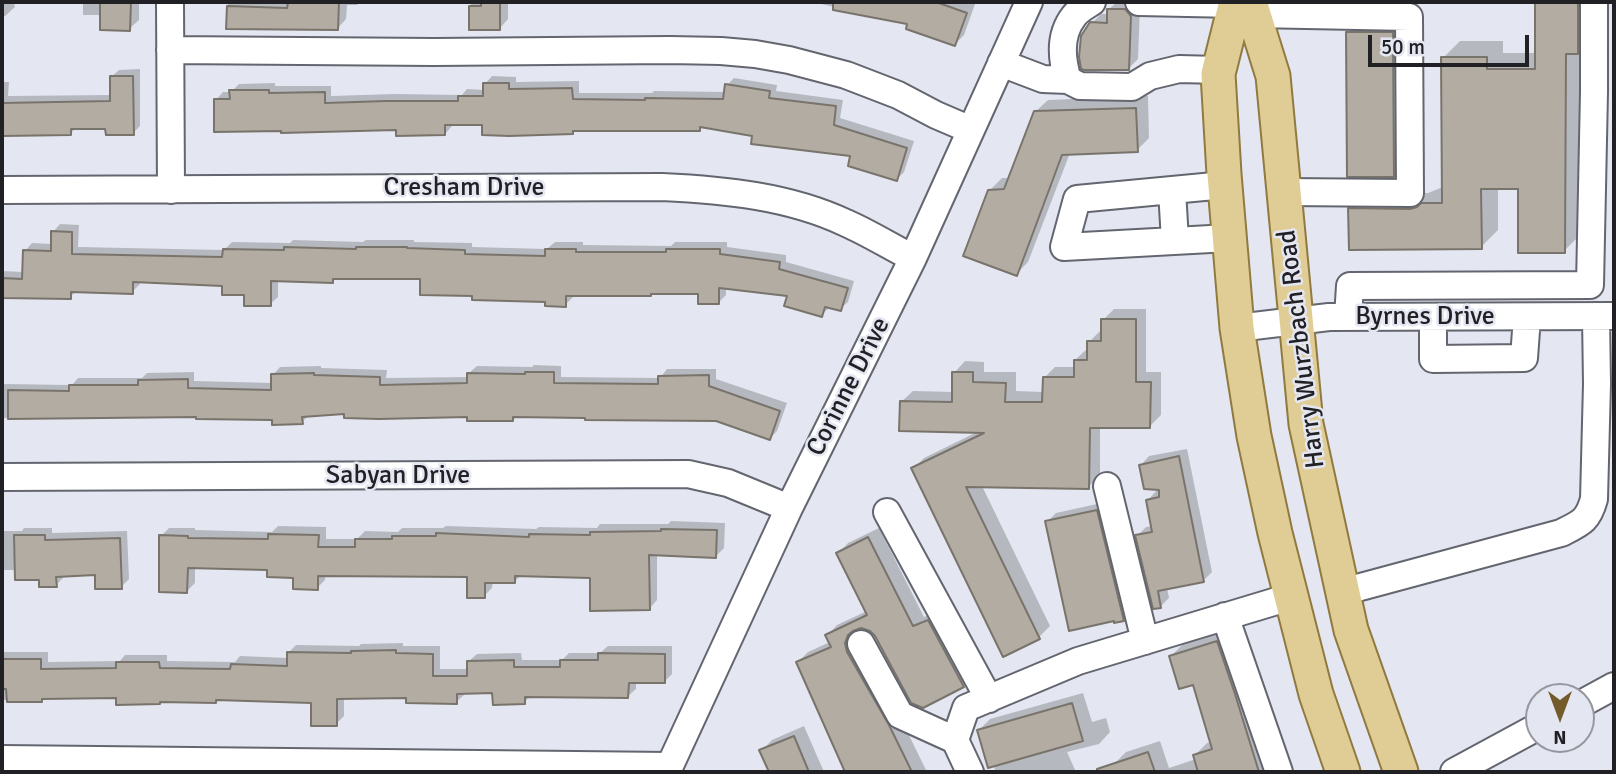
<!DOCTYPE html>
<style>
body{margin:0}
#map{position:relative;width:1616px;height:774px;overflow:hidden;background:#e4e6f1;font-family:Signika,sans-serif}
canvas{display:block}
.frame{position:absolute;inset:0;border:4px solid #212125;pointer-events:none}
.north{position:absolute;left:1525px;top:683px;width:70px;height:70px;box-sizing:border-box;background:#e4e6f1;border:2px solid #96979f;border-radius:50%;rotate:180deg;font-size:19px;font-weight:700;line-height:28px;text-align:center;color:#212125}
.north::after{content:'';display:block;margin:auto;width:24px;height:32px;background:#745b2c;clip-path:polygon(50% 0,100% 100%,50% 72%,0 100%)}
.scale{position:absolute;left:1368px;top:35px;width:161px;height:32px;box-sizing:border-box;border:4px solid #212125;border-top:0;padding-left:9px;font-size:21px;line-height:24px;white-space:nowrap;color:#212125;-webkit-text-stroke:5px #e4e6f1;paint-order:stroke}
</style>
<div id="map">
<canvas width="1616" height="774"></canvas>
<div class="frame"></div>
<div class="north">N</div>
<div class="scale">50 m</div>
</div>
<script>
const c = document.querySelector('canvas').getContext('2d');
c.lineJoin = 'round';
function paint(path, color) {
  c.fillStyle = color;
  c.fill(path, 'evenodd');
}
function stroke(path, color, width, dash) {
  c.strokeStyle = color;
  c.lineWidth = width;
  c.lineCap = dash ? 'butt' : 'round';
  c.setLineDash(dash || []);
  c.stroke(path);
}
function write(font, color, halo, rows, align = 'center') {
  c.font = font + ' Signika,sans-serif';
  c.lineWidth = 5;
  c.setLineDash([]);
  c.textBaseline = 'middle';
  c.strokeStyle = halo;
  c.fillStyle = color;
  for (const [text, x, y, turn = 0] of rows) {
    c.save();
    c.translate(x, y);
    c.rotate((+turn || 0) * Math.PI / 180);
    c.textAlign = isNaN(turn) ? turn : align;
    if (halo) c.strokeText(text, 0, 0);
    c.fillText(text, 0, 0);
    c.restore();
  }
}
const shadow = new Path2D(`
 M2,2H139V20L129,29L102,15H83V2L14,3L15,7L5,16H2Z
 M228,2H360L357,5H347L346,19L338,28L228,27Z
 M471,2H519H508V19L500,28H471Z
 M812,2H969L975,4L964,35L955,44L909,23Z
 M1117,2H1136L1140,6L1138,59L1129,68L1091,24L1101,14H1109V9Z
 M1537,2H1594L1581,234L1564,251L1520,187H1498V230L1481,247L1350,209L1367,192L1428,193L1443,187V58L1460,41H1503V53H1537Z
 M1364,15L1409,16L1410,158L1393,175L1348,32Z
 M140,69V126L133,133L107,127H77L71,133L2,130V82H9L8,96L112,95L111,77L119,70Z
 M492,76L516,77V82L579,81V93H652L654,91L726,92L727,85L734,78L777,85L776,91L843,100L840,118L914,141L904,172L897,179L853,155L754,134L703,126L699,130L575,129L572,132L484,124H452V126L445,134L397,129L216,100L223,92H231L239,84L275,83V86H331V96L395,94L462,95L467,89L485,90V84Z
 M1148,96L1149,138L1137,150L1070,153L1028,262L1016,274L989,191L1002,178H1010L1035,112L1048,100Z
 M60,224L79,225L78,247L224,250L232,242L290,243L293,240L363,242L366,240H414V242L472,243V247L547,249L555,242H583V245L671,246L675,242H727V247L786,255V262L854,281L848,302L840,309L829,308L821,315L789,295L726,287V295L719,302L699,293L573,294V297L565,305L547,300L474,295L422,277H336L332,281L278,279V297L270,304L224,284L140,281V284L132,292L77,290L70,297L2,298V271L24,272L25,251L32,243L52,244L53,232Z
 M1114,309H1146V372H1161V415L1150,426H1100V476L1088,487L982,486L1050,626L1039,637L913,469L924,458L979,431L901,402L913,391L954,392V373L965,361L984,362V372H1016V391L1044,392V378L1055,367H1075V360L1087,349H1089V342L1100,331H1103V320Z
 M534,365L561,366V377L660,378L667,369H716V379L787,403L777,431L770,438L716,419L517,416L513,420L468,415L346,413L309,415L302,422L274,419L198,415L2,418V384L72,385L78,378H142L147,373L194,372V381L273,383V375L280,367L321,366V368L387,370L386,378L469,377V373L477,366L532,367Z
 M1187,449L1212,572L1203,581L1167,588L1169,598L1161,606L1137,536L1146,527L1153,526L1148,500L1156,491L1165,489L1141,465L1149,456Z
 M1106,502L1132,610L1123,619L1047,522L1056,513Z
 M671,521L725,523L724,548L716,556L657,554V600L649,609L592,576L521,575L514,582L493,581L492,588L484,596L469,575L325,574V580L317,588L294,576L269,569L195,567V583L187,591L161,536L169,528H195V530L272,532L278,526L326,527V539H357L365,531L398,532L402,528H443L446,526L536,529L539,527L597,528L600,524H668Z
 M24,528H52V533L127,531L129,579L121,587L96,574L64,575V577L56,585L17,570H2V531H22Z
 M879,528L924,617L938,610L974,675L963,685L923,706L876,635L871,629L861,626L856,628L855,632L857,640L899,715L927,772H847L798,662L808,652L830,642L827,636L837,625L867,611L838,554L848,543Z
 M1229,630L1274,772H1116L1113,765L1126,752L1160,741L1169,768L1196,759L1195,755L1207,743L1212,742L1194,683L1171,656L1183,644Z
 M403,643V646H440V669H469V661L477,654L521,653L522,660H562L569,653H600L608,646H672V674L664,682L636,681V689L628,696H531L524,702L494,692H464V695L456,702L408,696L344,697V716L336,724L313,701L218,698L215,701L118,696L44,697L41,700H2V652H48V662L120,661L125,655H167V661L235,662L240,656L288,658L289,652L296,645L359,646L361,644Z
 M1083,693L1092,722L1106,718L1110,732L1099,744L1067,752L1076,772H996L979,730L990,719Z
 M804,726L824,772H770L761,751L772,740Z`);
const building = new Path2D(`
 M100,2H131L130,31L100,30Z
 M288,2H339L338,30L226,29L227,6L287,8Z
 M481,2H500V30H469V6H481Z
 M833,2H936L967,13L955,46L906,29L907,24L833,10Z
 M1535,2H1578V54H1566L1565,253H1518V189H1481L1482,249L1349,250L1348,208L1410,209L1417,207L1421,203H1442L1441,57H1487V69H1535Z
 M1107,9H1125L1131,16L1129,70H1084L1081,69L1079,57L1081,36L1090,22L1107,23Z
 M1346,32H1393L1394,177H1347Z
 M110,76H133L134,135H106L105,129H71V135L2,136V103L110,101Z
 M483,83H509V89L572,88L573,99L645,100V98L723,99L725,84L770,91L769,98L836,106L834,125L907,148L897,181L848,166L850,156L751,144L752,136L700,127V131H573V134L509,136L482,135V125H445V135L396,136V130L281,133V131L214,132V99H230L229,90H269V93L325,92V103L386,101H458V96H483Z
 M1136,108L1138,152L1062,155L1017,276L963,256L988,190L1004,189L1034,111Z
 M51,231L72,232V254L222,257L223,249L284,250V247L356,249V247H407V248L465,250V254L545,256V249H576V252H666V249H720V254L780,262L779,269L848,288L841,311L825,307L822,317L784,306L787,296L719,288V304H698V294H651V296H566V307L545,306V302L472,300V296L420,295V279H333V283L271,281V306H244V295H222V286L133,282V294L71,292V299L2,298V278L22,279L23,250L51,251Z
 M1101,319H1136V382H1151L1150,428H1090L1089,489L966,487L1040,639L1003,657L911,468L984,433L899,431L900,401L952,402V372H973V382L1006,383L1005,402H1042L1043,377H1074V360H1087V341H1101Z
 M525,372H554V383L658,384V376L709,375V386L780,411L770,440L716,421L585,420V418L513,417V421H467V417L379,419L344,418V414L302,417L303,424L272,425V420L196,419V417L8,419V390L69,391V385H138V380L188,379V388L271,390V374L314,373V375L380,377V385L467,383V373L525,374Z
 M1179,456L1204,582L1158,591L1161,608L1153,609L1135,535L1152,532L1146,500L1159,497V490L1144,489L1139,465Z
 M1097,510L1124,621L1114,623V621L1069,631L1045,521Z
 M661,529L717,530L716,558L649,555L650,610L590,611V578L515,576V583H485V598H467V577L318,576V590L293,589V578L267,577V570L188,568L187,593L159,592V535L188,536V538L268,539V534L319,535L318,547H355V539H392V536H436V533L529,537V534L590,535V532L661,531Z
 M14,535H45V540L120,538L122,589H95V575L56,577L57,587H39V580H15Z
 M868,537L913,626L928,620L964,687L923,708L911,703L875,636L870,631L861,628L853,631L848,635L845,643L847,652L889,725L912,772H845L796,662L831,647L825,635L867,615L836,553Z
 M1217,641L1235,694L1259,772H1198L1193,755L1212,749L1193,685L1179,689L1169,656Z
 M396,650V653L433,654V676H467V661L514,660V667H560V660H598V653L665,654V683H629L628,698L525,697V704L493,705L492,693L457,694V704L406,703V698L337,699V726H311V703L216,700V703L160,702V704L116,705V698L42,699V702H7L6,689H2V659H41V669L116,668V662H159L160,668L230,669L231,664L287,666V652L351,653V651Z
 M1072,703L1083,741L988,768L977,730Z
 M794,736L809,772H769L759,750Z
 M1148,752L1155,772H1097V769Z`);
const minor = new Path2D(`
 M170,2L171,190
 M1092,2C1086,6 1078,10 1074,16C1059,35 1061,58 1068,80L1080,86L1132,87L1150,76L1179,69L1219,70
 M1139,2L1236,4
 M1254,14L1409,17L1410,193L1284,192
 M170,50L434,52L670,50L721,51L755,54L789,60L846,75L898,95L936,115L971,130
 M1001,63L1043,79L1068,80
 M1225,185L1077,199L1064,247L1229,238
 M2,190L662,187C724,190 789,196 846,223C869,233 891,247 913,258
 M1172,190L1175,241
 M1348,317L1350,286L1590,285L1594,92V2
 M1433,317V359L1524,358L1527,317
 M1237,328L1329,317L1614,316
 M2,477L688,474L728,483L789,508
 M1107,486L1145,641
 M887,512L989,699
 M1342,592L1561,533C1581,523 1588,521 1594,499L1597,384L1596,316
 M1225,616L1279,772
 M861,644L900,715L955,740L970,772
 M1581,704L1614,686
 M955,740L966,708L1078,661L1290,597
 M2,759L670,766
 M667,772L789,508L913,258L1029,2
 M1454,772L1539,726`);
const major = new Path2D(`
 M1236,2L1218,74L1224,174L1237,328L1254,436L1275,533L1316,694L1343,772
 M1250,2L1273,76L1306,424L1351,630L1401,772`);
const streetNames = [
 ["Cresham Drive",464,188],
 ["Byrnes Drive",1425,317],
 ["Harry Wurzbach Road",1302,349,-97],
 ["Corinne Drive",849,387,-63],
 ["Sabyan Drive",398,476]
];
paint(shadow, '#0003');
paint(building, '#b2aca3');
stroke(building, '#79746b', 2);
stroke(minor, '#64666f', 30);
stroke(major, '#907a40', 37);
stroke(minor, '#fff', 26);
stroke(major, '#e0cc95', 33);
write('26px', '#212125', '#e4e6f1', streetNames);
</script>
